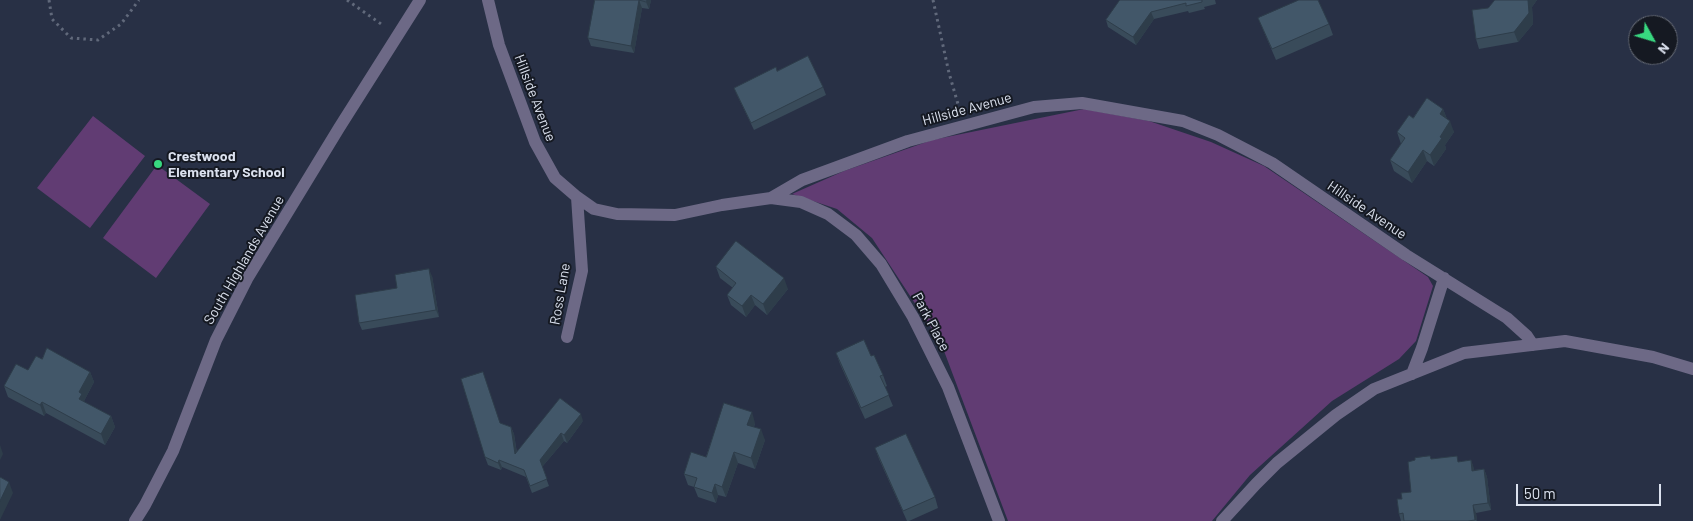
<!DOCTYPE html>
<style>
body{margin:0}
#map{position:relative;width:1693px;height:521px;overflow:hidden;background:#283045;font-family:Barlow,sans-serif}
canvas{display:block}
.north{position:absolute;left:1628px;top:15px;width:50px;height:50px;box-sizing:border-box;background:#151922;border:1px solid #646974;border-radius:50%;rotate:129deg;font-size:14px;font-weight:700;line-height:20px;text-align:center;color:#dbe1ee}
.north::after{content:'';display:block;margin:auto;width:18px;height:22px;background:#38d880;clip-path:polygon(50% 0,100% 100%,50% 72%,0 100%)}
.scale{position:absolute;left:1516px;top:484px;width:145px;height:22px;box-sizing:border-box;border:2px solid #dbe1ee;border-top:0;padding-left:6px;font-size:15px;line-height:18px;white-space:nowrap;color:#dbe1ee;-webkit-text-stroke:4px #151922;paint-order:stroke}
</style>
<div id="map">
<canvas width="1693" height="521"></canvas>
<div class="north">N</div>
<div class="scale">50 m</div>
</div>
<script>
const c = document.querySelector('canvas').getContext('2d');
c.lineJoin = 'round';
function paint(path, color) {
  c.fillStyle = color;
  c.fill(path, 'evenodd');
}
function stroke(path, color, width, dash) {
  c.strokeStyle = color;
  c.lineWidth = width;
  c.lineCap = dash ? 'butt' : 'round';
  c.setLineDash(dash || []);
  c.stroke(path);
}
function write(font, color, halo, rows, align = 'center') {
  c.font = font + ' Barlow,sans-serif';
  c.lineWidth = 4;
  c.setLineDash([]);
  c.textBaseline = 'middle';
  c.strokeStyle = halo;
  c.fillStyle = color;
  for (const [text, x, y, turn = 0] of rows) {
    c.save();
    c.translate(x, y);
    c.rotate((+turn || 0) * Math.PI / 180);
    c.textAlign = isNaN(turn) ? turn : align;
    if (halo) c.strokeText(text, 0, 0);
    c.fillText(text, 0, 0);
    c.restore();
  }
}
const green = new Path2D(`
 M1084,109L1149,121L1211,142L1264,166L1428,277L1433,286L1416,341L1399,359L1332,401L1250,475L1212,521H1008L941,343L872,238L837,209L792,194L844,171L932,140Z
 M93,116L145,156L90,228L37,188Z
 M157,165L210,204L156,278L103,238Z`);
const path = new Path2D(`
 M49,0L52,19L71,38L98,40L121,24L139,0
 M347,0L384,26
 M933,0L949,73L960,111`);
const minor = new Path2D(`
 M488,0L499,45L535,142L555,178L577,197L594,209L617,214L675,215L722,205L771,198L802,180L908,141L1034,107L1082,103L1183,121L1218,135L1272,163L1406,255L1507,318L1527,336L1533,345
 M771,198L801,202L828,214L856,235L881,264L913,317L948,387L999,521
 M567,337L582,271L577,197
 M1412,374L1422,348L1444,278
 M135,521L145,505L173,451L216,340L247,279L339,128L420,0
 M1222,521L1256,484L1277,463L1336,415L1374,389L1464,353L1565,341L1653,357L1693,369`);
const wall = new Path2D(`
 M595,0H651L649,9L642,8L634,53L591,46L588,38Z
 M1120,0H1215L1216,4L1204,7L1205,9L1189,13L1188,11L1154,19L1136,45L1108,27L1106,20Z
 M1495,0H1537L1532,7L1533,24L1518,42L1479,49L1476,39Z
 M1258,18L1329,24L1333,35L1276,60Z
 M777,71L823,87L826,95L754,130L737,95L734,88Z
 M1443,109L1447,119L1454,132L1445,145L1446,149L1434,166L1427,161L1412,183L1394,171L1390,160L1401,144L1397,132L1413,118Z
 M716,267L788,289L767,315L755,305L746,317L731,305L727,295L733,288L720,278Z
 M432,276L439,317L362,330L359,323L397,288Z
 M836,353L871,356L883,375L887,386L885,387L893,406L865,419L840,364Z
 M42,359L90,372L94,382L84,401V402L111,416L115,427L105,445L46,413L44,416L8,397L4,386L28,370Z
 M583,421L567,443L564,441L542,467L549,486L532,493L526,477L502,467L501,470L488,465L485,457L500,423L511,427L514,434L517,453Z
 M755,423L754,427L765,440L755,469L738,463L726,497L718,495L716,503L698,497L694,487L688,485L684,474L706,457Z
 M875,448L935,497L938,508L909,521H907L879,459Z
 M1430,456L1431,459L1459,462L1471,460L1474,470L1484,469L1487,477L1491,510L1476,513L1477,521H1401L1399,514L1402,499L1411,492L1415,460Z`);
const shadedWall = new Path2D(`
 M639,0L642,8L634,53L631,46Z
 M647,0H651L649,9L646,2Z
 M1528,0H1537L1532,7L1533,24L1518,42L1514,32Z
 M1151,12L1154,19L1136,45L1133,37Z
 M1443,109L1447,119L1440,114Z
 M1450,121L1454,132L1445,145L1446,149L1434,166L1430,155L1440,137Z
 M1423,150L1427,161L1412,183L1408,172Z
 M429,269L432,276L439,317L436,310Z
 M784,278L788,289L767,315L763,304Z
 M751,295L755,305L746,317L742,306Z
 M90,372L94,382L84,401L85,405L79,399V392Z
 M42,402L46,413L44,416L40,405Z
 M752,412L755,423L751,435L747,425Z
 M581,414L583,421L567,443L564,435Z
 M111,416L115,427L105,445L101,434Z
 M511,427L514,434L518,462L515,454Z
 M761,429L765,440L755,469L751,458Z
 M561,433L564,441L542,467L540,460Z
 M0,445L3,454L0,460Z
 M734,452L738,463L726,497L722,487Z
 M499,460L502,467L501,470L498,463Z
 M1471,460L1474,468L1475,478L1472,471Z
 M1484,469L1487,477L1491,510L1488,503Z
 M9,482L13,493L0,520V501Z
 M715,484L718,495L716,503L712,493Z
 M1473,505L1476,513L1477,521L1475,520Z`);
const building = new Path2D(`
 M595,0H647L646,2L639,0L631,46L588,38Z
 M1120,0H1202V2L1186,6V3L1151,12L1133,37L1106,20Z
 M1299,0H1318L1329,24L1272,49L1258,18Z
 M1495,0H1528L1529,13L1514,32L1476,39L1472,10L1488,8Z
 M808,56L823,87L751,123L734,88L776,67L777,71Z
 M1427,98L1443,109L1440,114L1450,121L1440,137L1442,138L1430,155L1423,150L1408,172L1390,160L1405,138L1397,132L1409,115L1413,118Z
 M736,241L784,278L763,304L751,295L742,306L727,295L736,283L716,267Z
 M429,269L436,310L359,323L355,295L397,288L395,275Z
 M864,340L871,356L874,355L883,375L880,376L889,395L861,408L836,353Z
 M47,348L90,372L79,392L82,394L79,399L111,416L101,434L42,402L40,405L4,386L16,364L28,370L36,356L42,359Z
 M483,372L500,423L511,427L515,454L560,398L581,414L564,435L561,433L540,460L547,479L530,486L524,470L499,460L498,463L485,457L461,379Z
 M724,403L752,412L747,425L761,429L751,458L734,452L722,487L715,484L712,493L694,487L697,478L684,474L691,452L706,457Z
 M906,434L935,497L903,511L875,448Z
 M1430,456L1431,459L1457,456L1458,462L1471,460L1472,471L1484,469L1488,503L1473,505L1475,520L1468,521H1404L1403,513L1399,514L1397,499H1402L1401,493L1411,492L1408,462L1415,460V458Z
 M0,477L9,482L0,501Z`);
const markers = [
 [158,164,5,"#38d880"]
];
const streetNames = [
 ["Hillside Avenue",535,98,69],
 ["Hillside Avenue",967,109,-15],
 ["Hillside Avenue",1367,210,34],
 ["South Highlands Avenue",244,260,-60],
 ["Ross Lane",560,294,-80],
 ["Park Place",931,322,62]
];
const poiNames = [
 ["Crestwood",168,156],
 ["Elementary School",168,172]
];
paint(green, '#613c73');
stroke(path, '#61697b', 3, [2.5, 4]);
stroke(minor, '#6d6986', 12);
paint(wall, '#394b5a');
paint(shadedWall, '#2e3d4a');
paint(building, '#425769');
stroke(building, '#2e3d4a', 1);
for (const [x, y, r, color] of markers) {
  const dot = new Path2D();
  dot.arc(x, y, r, 0, 2 * Math.PI);
  c.fillStyle = color;
  c.fill(dot);
  stroke(dot, '#151922', 2);
}
write('14px', '#dbe1ee', '#151922', streetNames);
write('bold 14px', '#dbe1ee', '#151922', poiNames, 'left');
</script>
